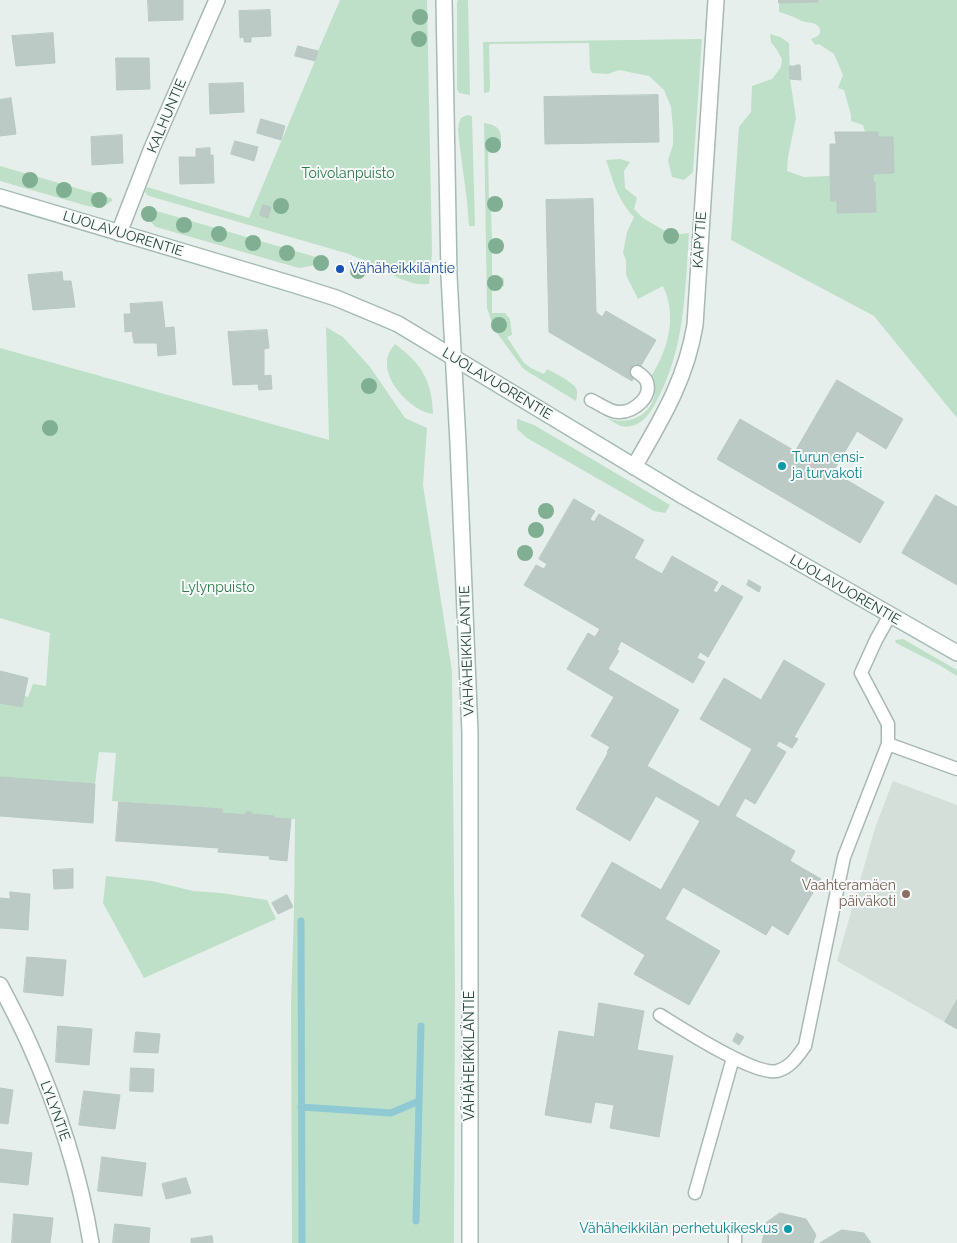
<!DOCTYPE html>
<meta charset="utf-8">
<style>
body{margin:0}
canvas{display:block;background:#e6efeb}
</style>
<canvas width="957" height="1243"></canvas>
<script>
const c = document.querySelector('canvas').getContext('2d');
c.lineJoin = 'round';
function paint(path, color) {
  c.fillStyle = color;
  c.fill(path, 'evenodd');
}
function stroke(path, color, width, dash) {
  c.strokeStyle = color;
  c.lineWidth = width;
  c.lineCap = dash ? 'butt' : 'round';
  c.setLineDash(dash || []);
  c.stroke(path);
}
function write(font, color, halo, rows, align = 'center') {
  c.font = font + ' Raleway,sans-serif';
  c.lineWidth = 4;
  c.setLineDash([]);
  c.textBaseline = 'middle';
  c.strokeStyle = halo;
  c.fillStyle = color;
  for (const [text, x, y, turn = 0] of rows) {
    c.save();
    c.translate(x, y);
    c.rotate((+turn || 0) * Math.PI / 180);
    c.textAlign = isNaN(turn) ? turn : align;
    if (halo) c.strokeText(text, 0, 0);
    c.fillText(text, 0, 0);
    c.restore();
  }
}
const built = new Path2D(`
 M893,781L957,805V1029L837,961L875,828Z`);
const green = new Path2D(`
 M340,0H427L432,253L429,284C407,287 386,270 367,261C361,259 355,257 349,254L149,196L147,195L145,191L147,187L249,218L315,61L318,51Z
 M458,0H468L470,95L459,93L457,89V4Z
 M818,0H957V418L874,316L731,240L739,127L751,112L752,86L772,79L781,67L782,59L777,50L771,42L770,34L780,37L789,43L790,79L796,118L788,157L787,171L804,177L830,176L831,201H837L838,213L876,212L875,182H873V174L894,173L893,137H878L877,132H865L863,125L851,121V115L844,90L838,88L843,75L834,54L819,44L815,45L811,39C815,37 819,37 820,32C821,22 808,23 802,21C794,17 787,14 779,12V3L817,2Z
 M702,39L693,172L684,180L672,177L668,160L673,145V129L671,107L664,90L649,76L619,70L608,74L592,73L590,69L589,43L491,44L489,45L490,87L489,92L484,93L483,42Z
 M467,115L472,116L475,226H469L467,201L459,140L458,130L459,123L461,118Z
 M484,123C499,125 502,131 501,144L488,145L489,200L502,199L503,207L491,208L492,242H503V251L492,252V277L504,278V286L492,287V313H505L510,319L512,335L507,337L524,363L531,368L544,374L547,369C555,373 571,381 576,388C578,392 577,396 576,401L525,370L522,367L497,333L492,323L487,308Z
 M620,159L630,162L624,171L625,188L637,198L634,209L643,218L672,235L689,233C685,291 685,350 656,402C650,415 638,430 621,426C616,424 612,421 607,418C636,429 665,405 652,375C669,347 677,316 663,286L638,299L626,275V260L623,253L627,232L634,217C617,199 614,183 606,160Z
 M0,166L111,198L112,199V201C101,209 96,208 84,205L0,181Z
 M147,209L153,210L309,255L328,261L325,268L316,265L299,268L156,227C150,223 147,215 147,209Z
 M326,327L343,337L370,367L405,418L427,428L423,485L452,671L455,980L454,1243H292L291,1005L294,911L295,819L274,818V816L251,814V812H246L245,815L222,813V809L112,801L116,753L99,752L95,784L0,777V703L22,707L24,696L28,697L33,684L46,686L50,633L0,618V348L329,440Z
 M395,344C422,364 432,381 433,414C413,412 385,383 387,362C387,355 391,349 395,344Z
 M517,419H518L534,425L670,505L665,513L654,511L527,438L517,429Z
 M903,639L957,670V676L941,666L896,643L895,640Z
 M106,876L152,881L193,891L221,893L267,900L276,919L144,978L103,903Z`);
const stream = new Path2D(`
 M301,921L302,1243
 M301,1107L391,1113L419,1101
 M416,1221L421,1026`);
const building = new Path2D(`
 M148,0H183V20L149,21Z
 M779,0H818V2L779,3Z
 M270,10L271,36L251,37V42H244V37L240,38L239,11Z
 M53,33L55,63L16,66L12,36Z
 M298,46L318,51L315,61L295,56Z
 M116,58H149L150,89L117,90Z
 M796,65H800L801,80L790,79L789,66H796Z
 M243,83L244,112L210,114L209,84Z
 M658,95L659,142L545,144L544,97Z
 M11,98L16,134L0,136V100Z
 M261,119L285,126L281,140L257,133Z
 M835,132H878V137H893L894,173L873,174V182H875L876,212L837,213V201H831L830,176V144H836Z
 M122,135L123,163L92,165L91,137Z
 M235,141L258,147L254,161L231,154Z
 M210,148V155H213L214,183L180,184L179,157H196V149Z
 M593,199L596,312L602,317L606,311L656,340L632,381L549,332L546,200Z
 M263,205L271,207L268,218L260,215Z
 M62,272L63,281H71L75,307L33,310L28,275Z
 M162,302L165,328L174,327L176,354L158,356L157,343H134L132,331L125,332L124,314H131L130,304Z
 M267,330L269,348L264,349V376L271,375L272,389L259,390L258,384L233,385L228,332Z
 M837,380L903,419L886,449L857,431L833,472L884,502L860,543L717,459L740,419L795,451Z
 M936,495L957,507V585L902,553Z
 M574,499L595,511L590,519L594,522L599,514L644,540L634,558L662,574L672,556L718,582L713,591L717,593L722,585L743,597L708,657L700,652L697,658L705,662L693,683L621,641L617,650L619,651L608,669L679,710L647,766L719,807L752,749L700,719L724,678L761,700L784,660L825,684L794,737L798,739L792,748L779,741L776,746L786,752L755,804L745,798L735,816L795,851L790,861L821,879L788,935L772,925L766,935L683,887L665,919L720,951L689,1005L634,974L645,955L581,916L612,862L661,890L700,821L656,796L630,841L576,809L608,753L607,752L610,747L591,736L614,697L567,669L588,633L595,637L600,629L524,585L536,565L544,569L547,564L539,559Z
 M749,580L761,587L759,592L747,585Z
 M0,671L28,678L22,707L0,703Z
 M0,777L95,784L93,823L0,816Z
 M119,802L222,809V813L245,815L246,812H251V814L274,816V818L291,819L287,861L269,859L270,856L218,852L219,848L116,841Z
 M73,869V888L54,889L53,870Z
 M10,892L30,894L28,930L0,928V898L10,899Z
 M287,895L293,907L278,914L272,903Z
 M27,957L66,960L63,996L24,992Z
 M957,1000V1029L945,1022Z
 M599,1003L644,1011L637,1050L673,1056L659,1137L610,1128L614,1105L595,1102L591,1123L545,1115L559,1031L594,1037Z
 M58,1026L92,1029L89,1065L56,1062Z
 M136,1032L160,1034L158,1053L134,1052Z
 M737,1033L744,1037L739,1045L733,1041Z
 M131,1068L154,1069L153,1092L130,1091Z
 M0,1088L13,1090L8,1124L0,1123Z
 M84,1091L120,1095L115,1129L79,1125Z
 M0,1149L32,1153L28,1185L0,1182Z
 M102,1157L146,1163L142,1196L98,1191Z
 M186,1178L191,1193L166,1199L162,1184Z
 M780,1213L806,1219L816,1235L813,1243H762L766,1223Z
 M14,1214L53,1218L50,1243H12Z
 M115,1224L150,1228L149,1243H113Z
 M842,1230L864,1233L871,1243H820Z
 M212,1236L213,1243H191V1239Z`);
const lane = new Path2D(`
 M591,400C600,404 611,413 620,412C634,412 654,396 646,380C644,377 640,374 637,372
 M888,744L957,769
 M660,1015C681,1028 755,1076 777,1071C791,1067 797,1057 805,1046L844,857L888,744V724L861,673L876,640L890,615
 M695,1193L733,1058
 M735,1243V1234`);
const street = new Path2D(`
 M119,233L152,148L217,0
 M634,467C661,420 686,380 695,325L716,0
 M0,985C10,1004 20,1023 29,1043C57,1105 80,1176 91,1243`);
const secondary = new Path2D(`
 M444,0L449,276L458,443L470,733V1243
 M0,197L295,285L336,298L398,324L683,496L957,653`);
const trees = [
 [420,17],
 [419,39],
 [493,145],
 [30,180],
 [64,190],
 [99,200],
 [495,204],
 [281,206],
 [149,214],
 [184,225],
 [219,234],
 [671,236],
 [253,243],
 [496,246],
 [287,253],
 [321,263],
 [358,271],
 [495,283],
 [499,325],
 [369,386],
 [50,428],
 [546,511],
 [536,530],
 [525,553]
];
const markers = [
 [340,269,5,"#1a4fb4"],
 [782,466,5,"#0f9aa8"],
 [906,894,5,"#8d6e63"],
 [788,1229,5,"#0f9aa8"]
];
const streetNames = [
 ["KALHUNTIE",167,116,-67],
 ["LUOLAVUORENTIE",123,234,17],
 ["KÄPYTIE",700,240,-86],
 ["LUOLAVUORENTIE",497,384,31],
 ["LUOLAVUORENTIE",845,590,30],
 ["VÄHÄHEIKKILÄNTIE",467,651,-92],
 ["VÄHÄHEIKKILÄNTIE",470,1056,-90],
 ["LYLYNTIE",55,1111,70]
];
const parkNames = [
 ["Toivolanpuisto",348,174],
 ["Lylynpuisto",218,588]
];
const transitNames = [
 ["Vähäheikkiläntie",350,269]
];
const cultureNames = [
 ["Turun ensi-",792,458],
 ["ja turvakoti",792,474],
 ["Vähäheikkilän perhetukikeskus",778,1229,"right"]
];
const educationNames = [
 ["Vaahteramäen",896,886],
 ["päiväkoti",896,902]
];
paint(built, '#d4dfda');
paint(green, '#bfe0c8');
stroke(stream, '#8ec9d4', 7);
paint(building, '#bbcac4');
stroke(building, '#b8c9c2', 1);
stroke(lane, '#a8b8b2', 15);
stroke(street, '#a8b8b2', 18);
stroke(secondary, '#a4bbb3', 18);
stroke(lane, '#fff', 12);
stroke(street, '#fff', 15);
stroke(secondary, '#fff', 15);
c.fillStyle = '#80af93';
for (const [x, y] of trees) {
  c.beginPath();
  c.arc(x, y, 8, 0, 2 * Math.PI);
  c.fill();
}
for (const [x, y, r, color] of markers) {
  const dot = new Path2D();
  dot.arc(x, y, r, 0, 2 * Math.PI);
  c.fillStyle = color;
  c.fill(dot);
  stroke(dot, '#f7fbf9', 2);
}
write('14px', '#24423a', '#f7fbf9', streetNames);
write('14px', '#2d7a4b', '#f7fbf9', parkNames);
write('14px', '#164399', '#f7fbf9', transitNames, 'left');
write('14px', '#0d838f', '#f7fbf9', cultureNames, 'left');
write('14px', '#785e54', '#f7fbf9', educationNames, 'right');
</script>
